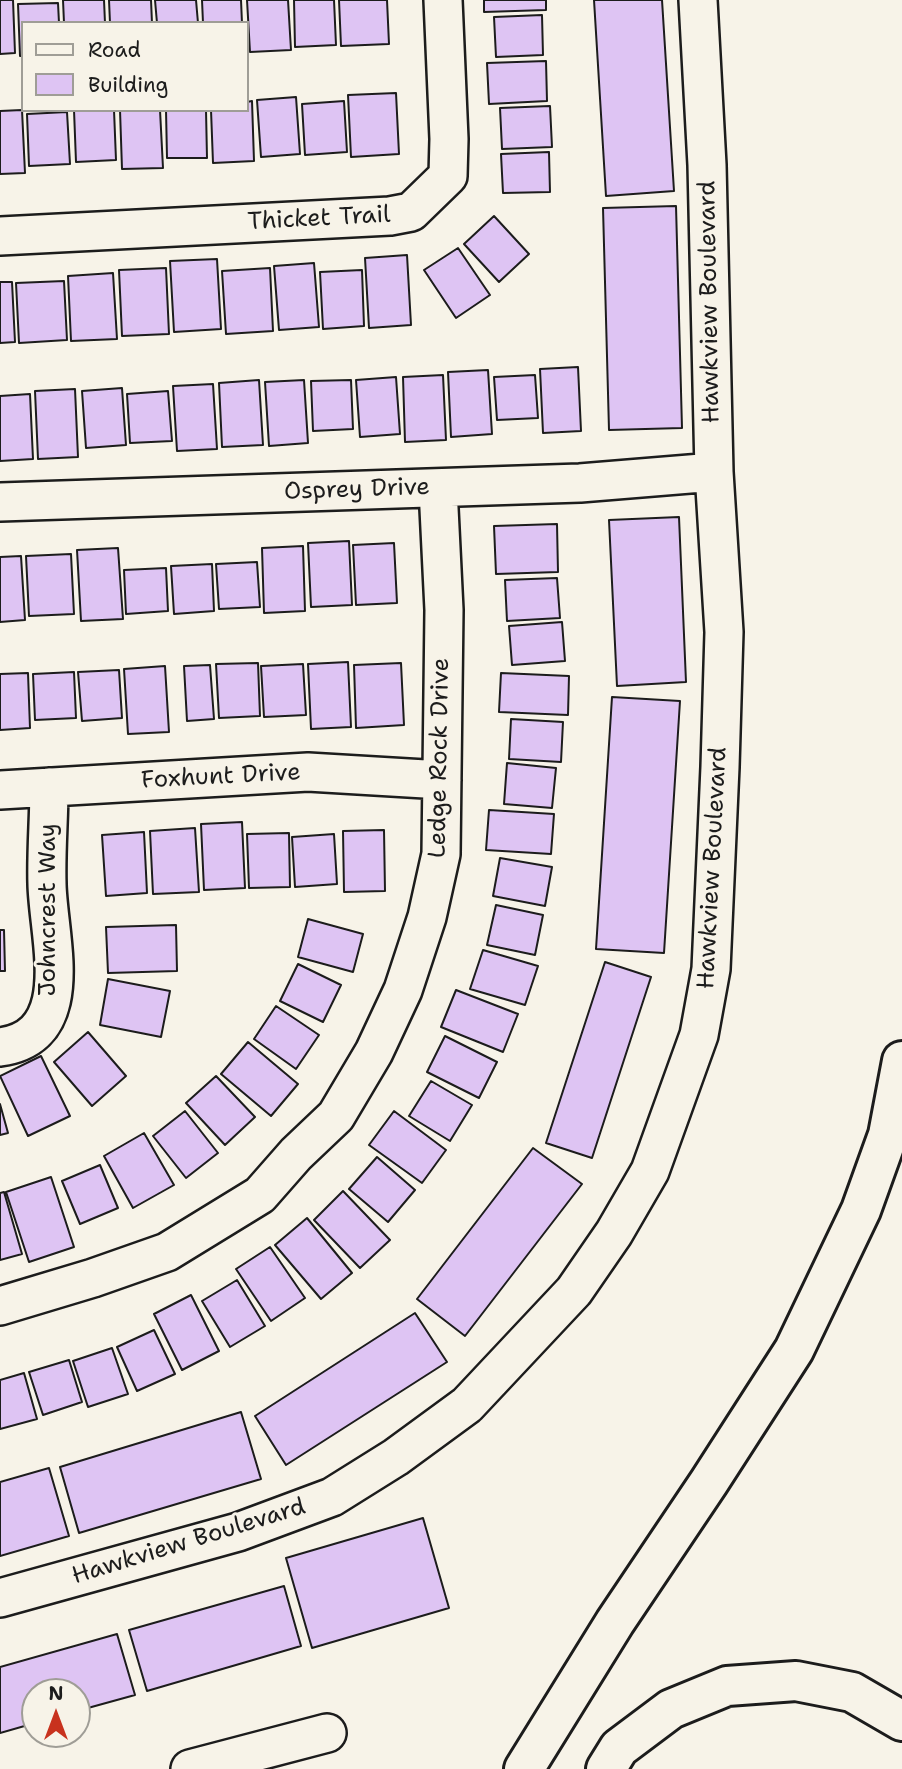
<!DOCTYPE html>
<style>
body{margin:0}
#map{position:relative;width:902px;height:1769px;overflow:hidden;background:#f7f3e8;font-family:"Shantell Sans",sans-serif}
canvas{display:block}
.legend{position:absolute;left:21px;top:21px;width:228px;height:91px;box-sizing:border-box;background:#f7f3e8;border:2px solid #9f9d96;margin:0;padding:9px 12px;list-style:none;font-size:21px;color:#1c1c1c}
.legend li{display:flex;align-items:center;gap:14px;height:35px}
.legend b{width:35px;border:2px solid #9f9d96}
.north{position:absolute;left:21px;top:1678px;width:70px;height:70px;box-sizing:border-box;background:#f7f3e8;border:2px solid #9f9d96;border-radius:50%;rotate:0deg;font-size:19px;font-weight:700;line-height:28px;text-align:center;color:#1c1c1c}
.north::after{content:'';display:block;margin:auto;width:24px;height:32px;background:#c8321e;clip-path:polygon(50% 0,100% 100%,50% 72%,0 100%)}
</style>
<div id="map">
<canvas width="902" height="1769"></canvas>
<ul class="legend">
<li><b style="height:9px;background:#f7f3e8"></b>Road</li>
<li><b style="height:19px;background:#dec4f3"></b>Building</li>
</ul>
<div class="north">N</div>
</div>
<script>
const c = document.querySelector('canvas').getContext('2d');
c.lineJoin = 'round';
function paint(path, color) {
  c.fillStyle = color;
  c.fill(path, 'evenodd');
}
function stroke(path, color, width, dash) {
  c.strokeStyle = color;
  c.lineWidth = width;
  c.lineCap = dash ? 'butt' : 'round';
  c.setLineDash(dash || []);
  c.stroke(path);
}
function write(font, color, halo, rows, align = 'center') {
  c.font = font + ' "Shantell Sans",sans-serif';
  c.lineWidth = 6;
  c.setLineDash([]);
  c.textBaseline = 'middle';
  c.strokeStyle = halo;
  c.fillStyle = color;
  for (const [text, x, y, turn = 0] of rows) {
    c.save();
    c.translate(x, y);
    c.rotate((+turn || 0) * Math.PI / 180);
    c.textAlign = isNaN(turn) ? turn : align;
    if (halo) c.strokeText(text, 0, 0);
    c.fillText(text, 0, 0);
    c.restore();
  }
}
const building = new Path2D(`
 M0,0H13L15,53L0,54Z
 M63,0H104L105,23H64Z
 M109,0H151L152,23H110Z
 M155,0H196L198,23H157Z
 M202,0H241L242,23H203Z
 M247,0H288L291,50L250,52Z
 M294,0H334L336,45L295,47Z
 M339,0H387L389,44L341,46Z
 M484,0H546V10L484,12Z
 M594,0H662L674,191L606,196Z
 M58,3L59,23H23V56H20L18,4Z
 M542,15L543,55L496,57L494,17Z
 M546,61L547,101L489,104L487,63Z
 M396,93L399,154L351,157L348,95Z
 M296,97L300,154L261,157L257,100Z
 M252,101L254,161L213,163L211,110H247V102Z
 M344,101L347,152L305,155L302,104Z
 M550,106L552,147L502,149L500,108Z
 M22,110L25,173L0,174V111Z
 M74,110H114L116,160L76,162Z
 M120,110H160L163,168L122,169Z
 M166,110H206L207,158H167Z
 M67,112L70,164L29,166L27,114Z
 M549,152L550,192L503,193L501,154Z
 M676,206L682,428L609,430L603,208Z
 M494,216L529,254L499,282L464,244Z
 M458,248L490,295L456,318L424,270Z
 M407,255L411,325L369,328L365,258Z
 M217,259L221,329L174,332L170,261Z
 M314,263L319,327L279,330L274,266Z
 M166,268L169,334L122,336L119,270Z
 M270,268L273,331L226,334L222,271Z
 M362,270L364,326L323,329L320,272Z
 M113,273L117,339L71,341L68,276Z
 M64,281L67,340L19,343L16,283Z
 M0,282H12L15,342L0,343Z
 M578,367L581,431L543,433L540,369Z
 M488,370L492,434L451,437L448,372Z
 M443,375L446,440L405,442L403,377Z
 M535,375L538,418L497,420L494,377Z
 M396,377L400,434L360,437L356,380Z
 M259,380L263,445L222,447L219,383Z
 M304,380L308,443L269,446L265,382Z
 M351,380L353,429L313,431L311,381Z
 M213,384L217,449L177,451L173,386Z
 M122,388L126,445L86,448L82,391Z
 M75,389L78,457L38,459L35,391Z
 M168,391L172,441L130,443L127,394Z
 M30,394L33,459L0,461V396Z
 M679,517L686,682L617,686L609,520Z
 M557,524L558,572L496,574L494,526Z
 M349,541L352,605L311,607L308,543Z
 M394,543L397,603L356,605L353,545Z
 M303,546L305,611L264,613L262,548Z
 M118,548L123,619L81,621L77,550Z
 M71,554L74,614L29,616L26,556Z
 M21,556L25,620L0,622V557Z
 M257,562L260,607L219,609L216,564Z
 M212,564L214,611L174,614L171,566Z
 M166,568L168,611L126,614L124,570Z
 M557,578L560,618L507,621L505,580Z
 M562,622L565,661L512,665L509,626Z
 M348,662L351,727L311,729L308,664Z
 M258,663L260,716L219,718L216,664Z
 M401,663L404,725L356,728L354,665Z
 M303,664L306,715L264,717L261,666Z
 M210,665L214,719L187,721L184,666Z
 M165,666L169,732L128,734L124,669Z
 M119,670L122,718L82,721L78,672Z
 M74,672L76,718L35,720L33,674Z
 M28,673L30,728L0,730V674Z
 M501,673L569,676L568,715L499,712Z
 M612,697L680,701L664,953L596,949Z
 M511,719L563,722L561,762L509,759Z
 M507,763L556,768L552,808L504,804Z
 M489,810L554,814L551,854L486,850Z
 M242,822L245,888L204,890L201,824Z
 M195,828L199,892L153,894L150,831Z
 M384,830L385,891L344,892L343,831Z
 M144,832L147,893L106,896L102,835Z
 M289,833L290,887L249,888L247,834Z
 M334,834L337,884L295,887L292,837Z
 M500,858L552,867L545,906L493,896Z
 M496,905L543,915L535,955L487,945Z
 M308,919L363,934L353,972L298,957Z
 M176,925L177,971L108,973L106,927Z
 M0,930H4L5,971H0Z
 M483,950L538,966L525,1005L470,989Z
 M605,962L651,977L592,1158L546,1143Z
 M298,964L341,985L323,1022L280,1001Z
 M108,979L170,991L161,1037L100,1025Z
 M456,990L518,1014L503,1052L441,1027Z
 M276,1006L319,1035L296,1069L254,1039Z
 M88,1032L126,1076L92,1106L54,1062Z
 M445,1036L497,1062L479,1098L427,1072Z
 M248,1042L298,1084L271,1116L221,1074Z
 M41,1056L70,1116L28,1136L0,1076Z
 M216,1076L255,1117L225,1145L186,1103Z
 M431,1081L472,1105L450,1141L409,1116Z
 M0,1104L8,1133L0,1135Z
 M185,1111L218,1153L186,1178L153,1136Z
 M394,1111L446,1150L422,1183L369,1145Z
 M144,1133L174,1185L133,1208L104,1156Z
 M533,1148L582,1184L465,1336L417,1299Z
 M377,1157L415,1190L388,1222L349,1189Z
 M100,1165L118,1208L80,1224L62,1181Z
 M51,1177L74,1247L29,1262L6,1192Z
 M343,1191L390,1240L360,1268L314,1220Z
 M4,1192L22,1254L0,1260V1193Z
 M307,1218L352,1273L321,1299L275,1245Z
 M270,1247L305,1298L271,1321L236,1269Z
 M237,1280L265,1326L230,1347L202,1301Z
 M191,1295L219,1351L182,1370L154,1314Z
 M415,1313L447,1362L286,1465L255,1416Z
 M154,1330L175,1374L137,1391L117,1347Z
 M112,1348L128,1394L88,1407L73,1361Z
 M69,1360L82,1402L43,1415L29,1372Z
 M24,1373L37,1419L0,1429V1380Z
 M241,1412L261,1479L79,1533L60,1467Z
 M49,1468L69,1536L0,1556V1482Z
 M423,1518L449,1608L312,1648L286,1558Z
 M284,1586L301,1646L147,1691L129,1630Z
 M117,1634L135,1695L77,1711V1692H35V1723L0,1733V1667Z`);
const minor = new Path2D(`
 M0,236L390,216L411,212L448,176L449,139L443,0
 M0,502L580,483L714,472
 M0,790L308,772L442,780
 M0,1047C80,1036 48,938 47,884C46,851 49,819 49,787
 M0,1306L93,1278L167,1252L260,1195L296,1154L336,1116L374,1052L403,990L427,917L441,854L444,610L438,488
 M0,1598L238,1532L332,1497L396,1457L467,1405L574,1291L614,1233L650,1171L699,1035L711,969L720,767L724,632L714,472L707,165L698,0
 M190,1769L327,1733`);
const highway = new Path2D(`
 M524,1769L615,1622L709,1482L794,1350L861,1210L888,1135L902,1061
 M606,1769L619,1748L671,1709L727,1686L796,1681L852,1692L902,1721`);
const streetNames = [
 ["Thicket Trail",319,219,-3],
 ["Hawkview Boulevard",710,302,-91],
 ["Osprey Drive",357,490,-2],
 ["Ledge Rock Drive",440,758,-89],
 ["Foxhunt Drive",221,777,-3],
 ["Hawkview Boulevard",713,868,-87],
 ["Johncrest Way",49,910,-90],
 ["Hawkview Boulevard",189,1542,-17]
];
paint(building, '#dec4f3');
stroke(building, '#1c1c1c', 2);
stroke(minor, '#1c1c1c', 42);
stroke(highway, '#1c1c1c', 44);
stroke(minor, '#f7f3e8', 37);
stroke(highway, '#f7f3e8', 38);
write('24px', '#1c1c1c', '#f7f3e8', streetNames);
</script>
